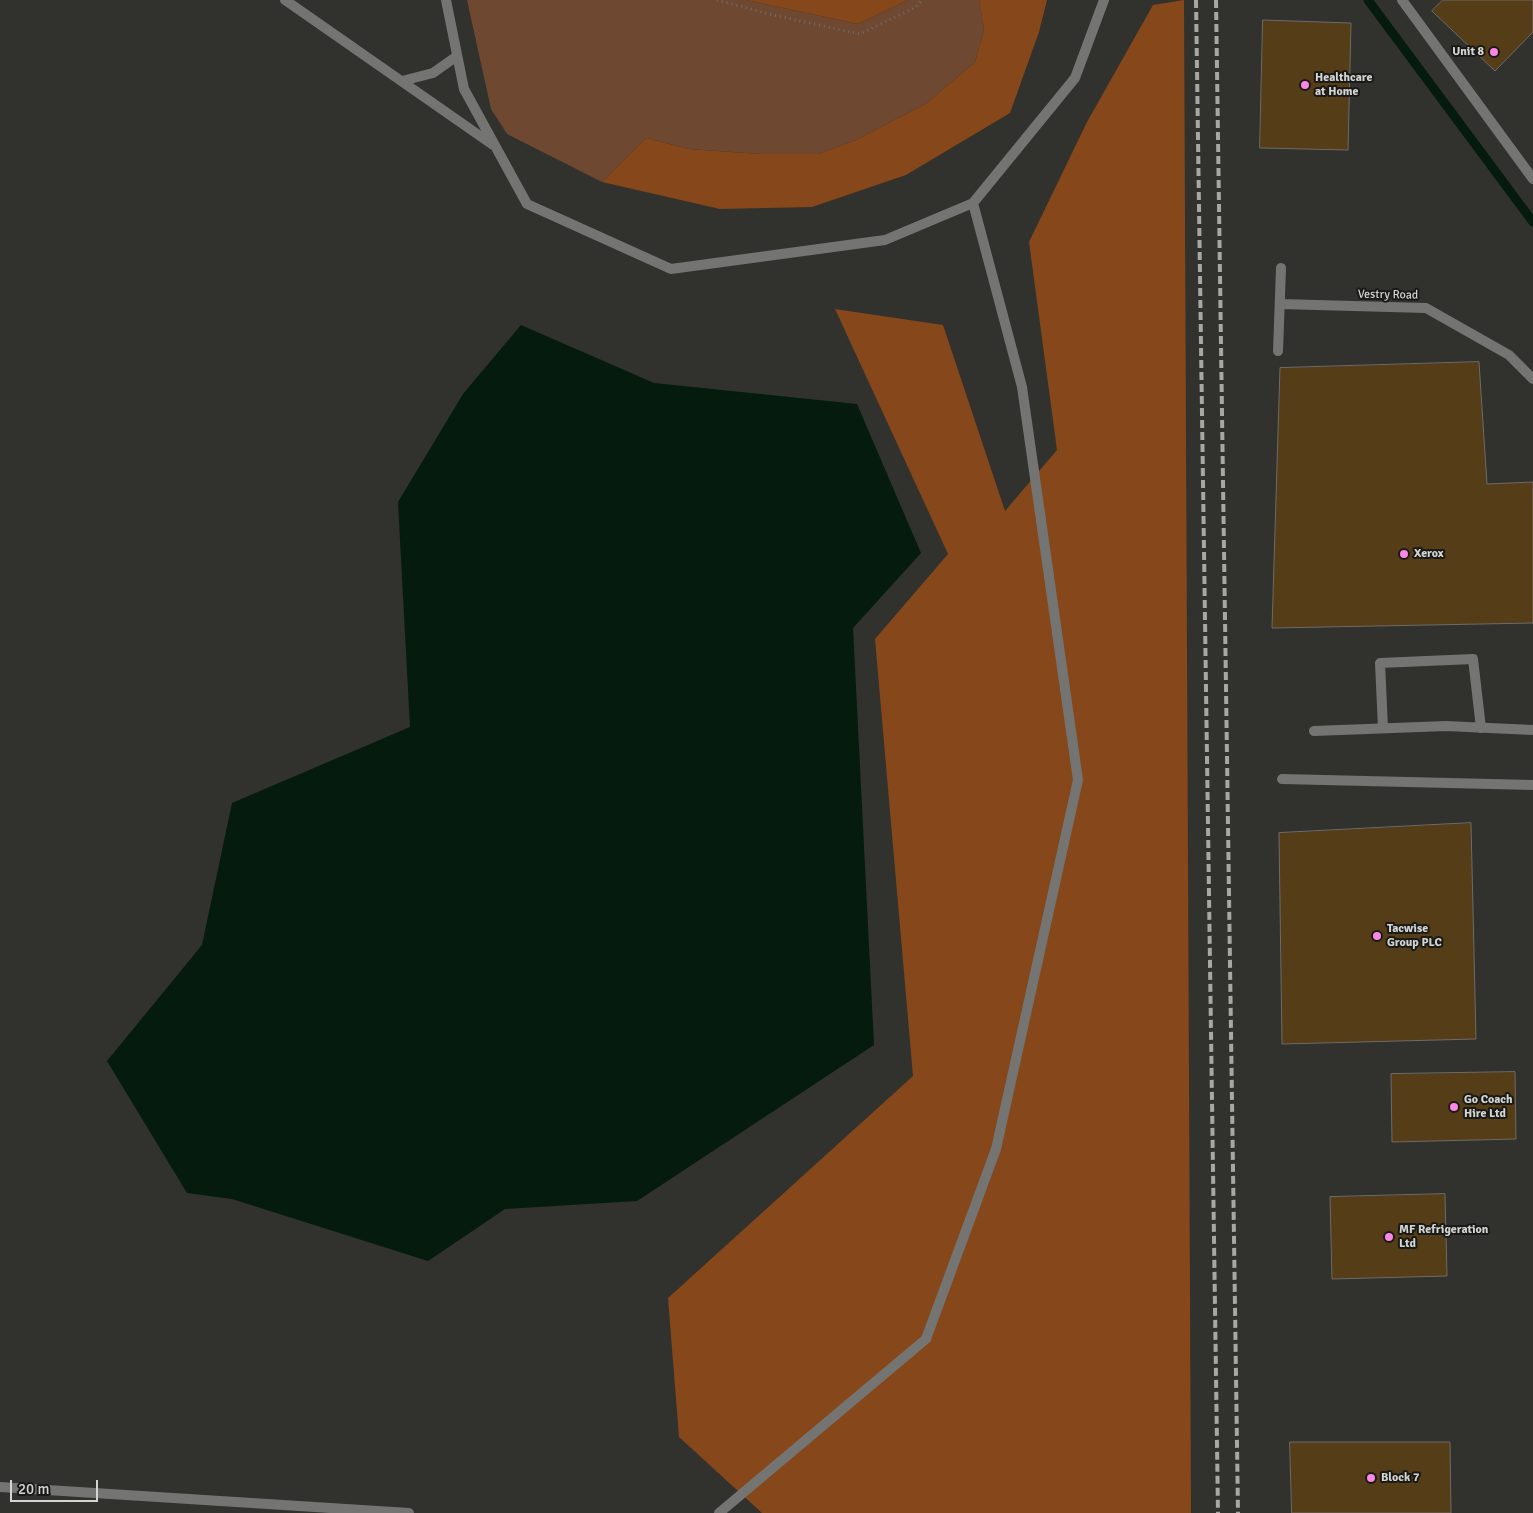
<!DOCTYPE html>
<style>
body{margin:0}
#map{position:relative;width:1533px;height:1513px;overflow:hidden;background:#31312d;font-family:Signika,sans-serif}
canvas{display:block}
.scale{position:absolute;left:10px;top:1480px;width:88px;height:22px;box-sizing:border-box;border:2px solid #d4d4d1;border-top:0;padding-left:6px;font-size:15px;line-height:18px;white-space:nowrap;color:#d4d4d1;-webkit-text-stroke:4px #191917;paint-order:stroke}
</style>
<div id="map">
<canvas width="1533" height="1513"></canvas>
<div class="scale">20 m</div>
</div>
<script>
const c = document.querySelector('canvas').getContext('2d');
c.lineJoin = 'round';
function paint(path, color) {
  c.fillStyle = color;
  c.fill(path, 'evenodd');
}
function stroke(path, color, width, dash) {
  c.strokeStyle = color;
  c.lineWidth = width;
  c.lineCap = dash ? 'butt' : 'round';
  c.setLineDash(dash || []);
  c.stroke(path);
}
function write(font, color, halo, rows, align = 'center') {
  c.font = font + ' Signika,sans-serif';
  c.lineWidth = 4;
  c.setLineDash([]);
  c.textBaseline = 'middle';
  c.strokeStyle = halo;
  c.fillStyle = color;
  for (const [text, x, y, turn = 0] of rows) {
    c.save();
    c.translate(x, y);
    c.rotate((+turn || 0) * Math.PI / 180);
    c.textAlign = isNaN(turn) ? turn : align;
    if (halo) c.strokeText(text, 0, 0);
    c.fillText(text, 0, 0);
    c.restore();
  }
}
const green = new Path2D(`
 M467,0H746L858,24L908,0H979L984,30L975,62L927,103L856,140L818,154H760L689,149L646,138L602,182L507,134L491,109Z`);
const forest = new Path2D(`
 M746,0H908L858,24Z
 M979,0H1047L1039,32L1010,113L906,175L812,207L720,209L602,182L646,138L689,149L760,154H818L856,140L927,103L975,62L984,30Z
 M1184,0L1191,1513H762L679,1437L668,1298L913,1076L875,639L948,554L835,309L943,325L1005,511L1057,450L1029,242L1087,122L1153,5Z`);
const water = new Path2D(`
 M521,325L654,383L857,404L921,553L853,628L874,1045L637,1201L505,1209L428,1261L232,1199L187,1193L107,1061L202,945L232,803L410,727L398,502L463,394Z`);
const stream = new Path2D(`
 M1368,0L1533,222`);
const building = new Path2D(`
 M1443,0H1533V32L1495,71L1432,11Z
 M1263,20L1351,23L1348,150L1260,148Z
 M1479,362L1487,484L1533,482V623L1272,628L1280,368Z
 M1471,823L1476,1039L1282,1044L1279,833Z
 M1515,1072L1516,1139L1392,1142L1391,1074Z
 M1445,1194L1447,1276L1332,1279L1330,1197Z
 M1290,1442H1450L1451,1513H1292Z`);
const path = new Path2D(`
 M717,0L773,15L860,34L916,7L922,0`);
const service = new Path2D(`
 M285,0L493,145
 M446,0L464,89L527,204L671,269L885,240L973,203L1075,78L1104,0
 M1402,0L1533,179
 M402,81L433,73L457,56
 M1383,728L1380,663L1473,659L1481,728
 M1282,779L1533,785
 M0,1487L409,1513
 M719,1513L926,1339L996,1149L1078,780L1022,387L973,203`);
const minor = new Path2D(`
 M1280,304L1426,308L1509,355L1533,379
 M1278,351L1281,268
 M1314,731L1446,726L1533,730`);
const rail = new Path2D(`
 M1196,0L1218,1513
 M1216,0L1238,1513`);
const markers = [
 [1494,52,5,"#fb87e5"],
 [1305,85,5,"#fb87e5"],
 [1404,554,5,"#fb87e5"],
 [1377,936,5,"#fb87e5"],
 [1454,1107,5,"#fb87e5"],
 [1389,1237,5,"#fb87e5"],
 [1371,1478,5,"#fb87e5"]
];
const poiNames = [
 ["Unit 8",1484,52,"right"],
 ["Healthcare",1315,78],
 ["at Home",1315,92],
 ["Xerox",1414,554],
 ["Tacwise",1387,929],
 ["Group PLC",1387,943],
 ["Go Coach",1464,1100],
 ["Hire Ltd",1464,1114],
 ["MF Refrigeration",1399,1230],
 ["Ltd",1399,1244],
 ["Block 7",1381,1478]
];
const streetNames = [
 ["Vestry Road",1388,295,1]
];
paint(green, '#6e4831');
paint(forest, '#86471a');
paint(water, '#041b0d');
stroke(stream, '#041b0d', 9);
paint(building, '#543d17');
stroke(building, '#6e6b68', 1);
stroke(path, '#6c6c69', 3, [1, 4]);
stroke(service, '#747573', 10);
stroke(minor, '#747573', 10);
stroke(rail, '#a7a7a3', 4, [8, 4]);
for (const [x, y, r, color] of markers) {
  const dot = new Path2D();
  dot.arc(x, y, r, 0, 2 * Math.PI);
  c.fillStyle = color;
  c.fill(dot);
  stroke(dot, '#191917', 2);
}
write('bold 12px', '#d4d4d1', '#191917', poiNames, 'left');
write('12px', '#d4d4d1', '#191917', streetNames);
</script>
